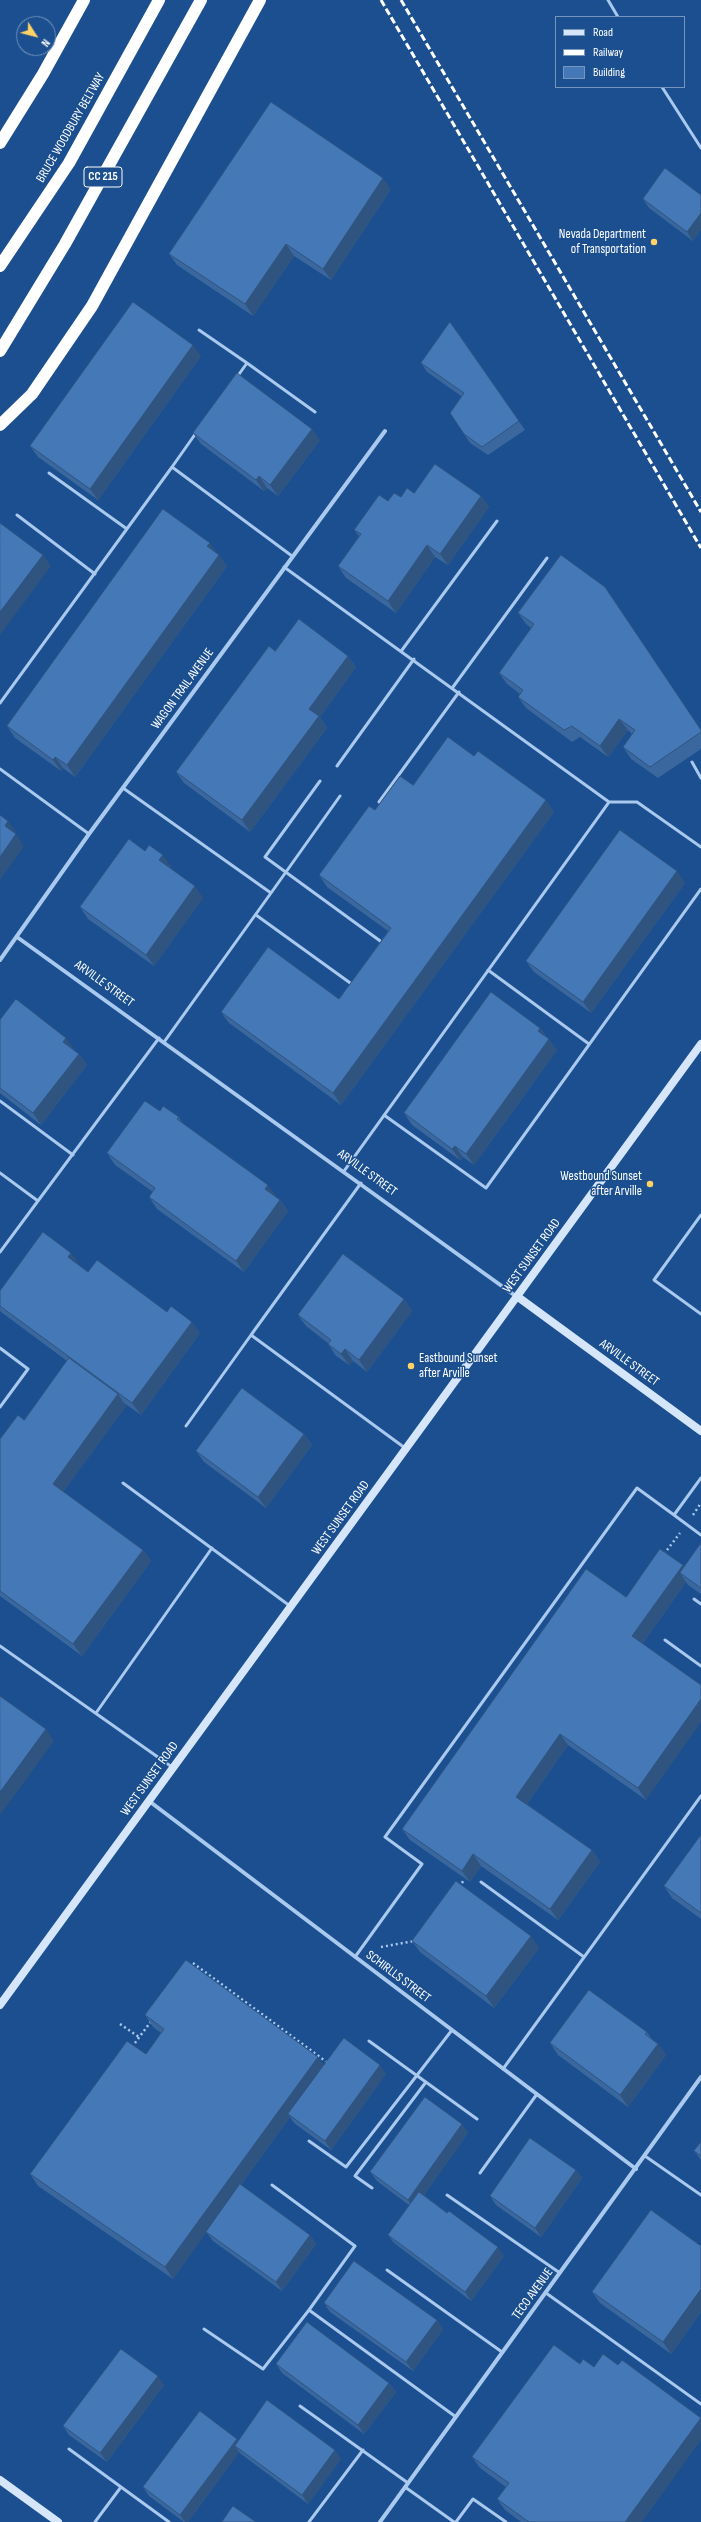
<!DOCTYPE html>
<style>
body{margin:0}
#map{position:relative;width:701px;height:2522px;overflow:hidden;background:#1b4f8f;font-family:"Sofia Sans Condensed",sans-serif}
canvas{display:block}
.legend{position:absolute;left:555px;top:16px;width:130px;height:72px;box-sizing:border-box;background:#1b4f8f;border:1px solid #7695bc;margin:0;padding:5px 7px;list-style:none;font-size:12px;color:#fff}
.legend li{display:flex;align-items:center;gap:8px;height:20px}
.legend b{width:20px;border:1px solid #7695bc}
.north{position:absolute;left:16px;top:16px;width:40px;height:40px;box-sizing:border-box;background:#1b4f8f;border:1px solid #7695bc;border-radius:50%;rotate:126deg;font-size:11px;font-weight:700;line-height:16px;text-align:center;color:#fff}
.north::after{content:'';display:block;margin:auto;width:14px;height:18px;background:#ffd166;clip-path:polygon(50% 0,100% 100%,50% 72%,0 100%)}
</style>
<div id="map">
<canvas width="701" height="2522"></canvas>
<ul class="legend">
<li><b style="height:5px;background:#d6e6fa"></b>Road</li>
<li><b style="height:5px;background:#fff"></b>Railway</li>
<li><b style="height:11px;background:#4478b7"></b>Building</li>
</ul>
<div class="north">N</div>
</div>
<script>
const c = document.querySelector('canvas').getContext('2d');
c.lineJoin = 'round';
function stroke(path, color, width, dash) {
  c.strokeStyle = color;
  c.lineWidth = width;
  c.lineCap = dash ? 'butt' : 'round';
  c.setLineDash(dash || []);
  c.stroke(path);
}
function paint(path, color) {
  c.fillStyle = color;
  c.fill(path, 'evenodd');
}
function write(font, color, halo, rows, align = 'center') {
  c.font = font + ' "Sofia Sans Condensed",sans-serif';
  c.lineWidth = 3;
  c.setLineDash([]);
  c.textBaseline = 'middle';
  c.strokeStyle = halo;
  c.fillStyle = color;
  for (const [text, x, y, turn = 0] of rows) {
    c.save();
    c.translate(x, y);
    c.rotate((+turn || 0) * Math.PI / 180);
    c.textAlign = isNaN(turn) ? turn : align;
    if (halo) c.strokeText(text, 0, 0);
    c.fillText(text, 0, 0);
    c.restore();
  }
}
const path = new Path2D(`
 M693,1515L701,1503
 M664,1554L680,1533
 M459,1887L464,1880
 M381,1947L414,1941
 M190,1967L193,1963L328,2063
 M120,2024L139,2037
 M132,2047L152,2020`);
const lane = new Path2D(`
 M608,0L618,17
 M662,87L701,148
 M199,330L247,363
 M237,377L247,363L315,412
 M196,433L172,467L292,556
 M49,473L127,529
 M17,515L95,574
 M284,567L609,802
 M402,650L497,521
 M453,687L547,558
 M0,703L172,467
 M692,762L701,778
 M337,766L414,659
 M0,769L89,834
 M320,781L265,857L383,943
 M123,788L271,893L164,1042
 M379,802L459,692
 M271,893L340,796
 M256,915L353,985
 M488,970L589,1044
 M0,1101L73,1155
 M384,1115L486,1188L701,889
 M344,1171L609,802H637L701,847
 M0,1173L38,1201
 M701,1215L654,1280L701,1314
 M0,1252L159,1038
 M251,1335L361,1183
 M0,1348L28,1369L0,1407
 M186,1426L251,1335L405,1448
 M701,1478L674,1515L701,1535
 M123,1483L290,1606
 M694,1599L701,1604
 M665,1640L701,1666
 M0,1646L172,1767
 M96,1713L212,1548
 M481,1882L584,1957
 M355,1957L422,1864L385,1837L637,1488L674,1515
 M369,2041L477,2119
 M503,2069L701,1796
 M309,2141L346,2167L452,2030
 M645,2156L701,2195
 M480,2173L537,2094
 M272,2185L355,2246L309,2310L456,2417
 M372,2188L355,2176L426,2082
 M447,2195L560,2273
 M387,2270L502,2352
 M546,2293L701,2404
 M204,2329L263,2369L309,2310
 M300,2406L408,2483
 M69,2449L121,2487
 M405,2487L454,2522
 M95,2522L121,2487L169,2522
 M309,2522L363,2450
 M456,2522L473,2499L506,2522`);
const street = new Path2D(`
 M17,937L517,1297
 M0,960L89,834L385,431
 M149,1801L636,2169
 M380,2522L701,2077`);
const secondary = new Path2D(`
 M518,1297L701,1431
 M0,2005L701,1044
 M0,2480L58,2522`);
const highway = new Path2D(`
 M0,143L43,74L84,0
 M0,266L69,163L159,0
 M0,351L65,244L201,0
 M0,425L32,394L92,306L260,0`);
const rail = new Path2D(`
 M381,0L701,548
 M401,0L701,512`);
const wall = new Path2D(`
 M391,189L331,280L294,256L253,316L177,265L169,254Z
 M701,195V230L693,241L649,208L643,199Z
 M457,331L525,430L488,455L470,443L464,434L461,396L427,372L421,363Z
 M201,356L98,500L38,457L30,446Z
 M193,433L320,440L278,496L267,488L264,491L201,444Z
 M414,493L481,496L489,507L448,565L435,557L396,613L346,578L338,566L359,536L354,530L388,501Z
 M217,553L227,566L75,777L63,768L61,771L15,738L7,726Z
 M518,613L701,730V749L658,778L631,759L623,747L632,734L628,730L608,757L580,737L572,742L526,708L518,697L520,694L507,684L499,673L531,628L526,624Z
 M275,651L348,656L356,667L320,717L327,728L250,832L184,783L176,772Z
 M474,756L554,812L341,1105L229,1023L221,1012L339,999L388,931L327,887L319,875L375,810L413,785Z
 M145,851L171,866L170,868L203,898L154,966L88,919L80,907Z
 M685,883L591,1013L534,972L526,961Z
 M0,1020L74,1049V1050L79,1054L87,1065L41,1125L0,1093Z
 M540,1028L557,1050L474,1165L463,1157L460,1160L412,1125L404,1113Z
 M160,1111L179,1117L182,1123L276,1196L275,1197L280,1200L288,1211L244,1272L157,1209L149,1197L153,1192L115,1165L107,1153Z
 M79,1264L78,1265L88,1272L167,1312L200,1333L141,1415L124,1403L126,1406L63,1492L143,1550L151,1561L82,1656L0,1596V1439L24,1420L67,1361L1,1312L0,1311V1291Z
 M404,1299L412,1311L367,1372L353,1361L349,1365L336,1356L328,1344H329L306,1326L298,1315Z
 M304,1434L312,1445L266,1508L204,1462L196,1451Z
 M701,1543V1594L688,1585L686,1582L643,1643L646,1800L568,1745L527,1804L592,1850L600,1862L558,1920L481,1866L470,1882L410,1840L402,1829L626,1597L684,1567Z
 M701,1835V1919L672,1898L664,1886Z
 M412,1941L539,1948L494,2008L420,1952Z
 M145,2015L324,2066L386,2074L331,2150L294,2123L290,2117L241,2185L310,2235L316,2244L282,2291L213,2241L206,2232L173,2279L38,2186L30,2174L146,2054L161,2033L153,2027Z
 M647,2032L651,2038L658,2044L666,2055L628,2107L558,2055L550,2043Z
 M462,2124L468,2133L424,2195L504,2256L471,2301L394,2243L388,2235L410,2206L377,2181L370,2172Z
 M701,2142V2160L694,2151Z
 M576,2170L582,2178L541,2237L496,2205L490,2196Z
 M701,2246V2312L671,2354L600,2303L592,2292Z
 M324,2303L437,2320L443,2329L413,2371L330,2312Z
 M276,2364L389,2383L396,2392L364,2434L282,2373Z
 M164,2385L107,2462L69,2435L63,2426Z
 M238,2441L341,2459L308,2504L241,2454L239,2452L188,2522H184L149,2496L143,2487Z
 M472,2457L642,2522H521L505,2510L497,2499L506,2487L480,2468Z`);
const shadedWall = new Path2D(`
 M383,178L391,189L331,280L323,269Z
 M701,213V230L693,241L687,232Z
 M286,244L294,256L253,316L245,304Z
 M193,345L201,356L98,500L90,489Z
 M312,429L320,440L278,496L270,485Z
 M259,476L267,488L264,491L256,480Z
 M481,496L489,507L448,565L440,554Z
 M210,543L218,554L207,546Z
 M427,545L435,557L396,613L388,601Z
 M43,555L51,566L0,635V612Z
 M219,555L227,566L75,777L67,765Z
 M348,656L356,667L320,717L327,728L250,832L242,820L309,709Z
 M619,719L628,730L608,757L600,746Z
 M55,757L63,768L61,771L53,760Z
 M546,800L554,812L341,1105L333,1093Z
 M8,821L16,832L13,838L5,826Z
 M16,834L24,846L0,880V857Z
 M163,855L171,866L167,872L159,860Z
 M677,871L685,883L591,1013L583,1002Z
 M195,886L203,898L154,966L146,955Z
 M540,1028L548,1039L538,1031Z
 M66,1038L74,1049L71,1053L63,1042Z
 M549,1039L557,1050L474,1165L466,1154Z
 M79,1054L87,1065L41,1125L33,1113Z
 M455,1146L463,1157L460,1160L452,1149Z
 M268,1185L276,1196L273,1200L265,1189Z
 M280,1200L288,1211L244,1272L236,1261Z
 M71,1253L79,1264L76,1269L68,1257Z
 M404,1299L412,1311L367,1372L359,1360Z
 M192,1322L200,1333L141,1415L132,1403Z
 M345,1349L353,1361L349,1365L341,1354Z
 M118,1394L126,1406L61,1495L53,1484Z
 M304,1434L312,1445L266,1508L258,1497Z
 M143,1550L151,1561L82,1656L73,1644Z
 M683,1565L691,1576L680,1573L686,1582L640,1647L632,1636Z
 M701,1699V1722L646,1800L638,1788Z
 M46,1729L54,1741L0,1815V1792Z
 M560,1734L568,1745L524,1808L516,1797Z
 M592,1850L600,1862L558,1920L550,1909Z
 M473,1854L481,1866L470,1882L462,1871Z
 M531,1936L539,1948L494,2008L486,1996Z
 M658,2044L666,2055L628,2107L620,2095Z
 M318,2057L326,2069L288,2114L290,2117L173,2279L165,2267Z
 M380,2065L386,2074L331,2150L325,2141Z
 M462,2124L468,2133L414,2209L408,2200Z
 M576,2170L582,2178L541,2237L535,2228Z
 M310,2235L316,2244L282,2291L276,2282Z
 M498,2247L504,2256L471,2301L465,2292Z
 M701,2289V2312L671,2354L663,2342Z
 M437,2320L443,2329L413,2371L406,2362Z
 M158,2376L164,2385L107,2462L100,2453Z
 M389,2383L396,2392L364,2434L358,2425Z
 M701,2418V2440L642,2522H625Z
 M237,2439L243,2448L235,2446L239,2452L188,2522H185L180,2515Z
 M335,2450L341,2459L308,2504L302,2495Z`);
const building = new Path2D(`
 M271,102L383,178L323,269L286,244L245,304L169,254Z
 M665,168L701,195V213L687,232L643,199Z
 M133,302L193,345L90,489L30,446Z
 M450,322L519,421L482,447L464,434L450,413L464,393L421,363Z
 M237,373L312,429L270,485L259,476L256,480L193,433Z
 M435,464L481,496L440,554L427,545L388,601L338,566L361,534L354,530L379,495L388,501L394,493L401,497L407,488L414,493Z
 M163,509L210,543L207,546L219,555L67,765L55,757L53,760L7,726Z
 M0,523L43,555L0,612Z
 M561,555L605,587L701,730V732L650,767L623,747L635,730L619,719L600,746L572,726L564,730L518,697L523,690L499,673L534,624L518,613Z
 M299,619L348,656L309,709L319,716L242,820L176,772L269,646L275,651Z
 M448,737L474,756L478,751L546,800L333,1093L221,1012L268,947L339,999L391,928L319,875L369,806L375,810L400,776L413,785Z
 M0,815L8,821L5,826L16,834L0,857Z
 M620,830L677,871L583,1002L526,961Z
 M129,839L145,851L149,845L163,855L159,860L195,886L146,955L80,907Z
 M491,992L540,1028L538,1031L549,1039L466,1154L455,1146L452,1149L404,1113Z
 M16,999L66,1038L63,1042L79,1054L33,1113L0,1088V1020Z
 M145,1101L160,1111L163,1106L179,1117L177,1119L268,1185L265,1189L280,1200L236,1261L149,1197L155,1188L107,1153Z
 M43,1232L71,1253L68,1257L88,1272L97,1260L167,1312L171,1306L192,1322L132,1403L0,1306V1291Z
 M343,1254L404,1299L359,1360L345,1349L341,1354L328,1344L331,1340L298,1315Z
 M69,1358L118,1394L53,1484L143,1550L73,1644L0,1591V1439L18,1415L24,1420Z
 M242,1388L304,1434L258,1497L196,1451Z
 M701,1543V1588L680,1573Z
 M660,1549L683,1565L632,1636L701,1685V1699L638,1788L560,1734L516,1797L592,1850L550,1909L473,1854L462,1871L402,1829L586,1569L626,1597Z
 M0,1696L46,1729L0,1792Z
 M701,1835V1913L664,1886Z
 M456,1881L531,1936L486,1996L412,1941Z
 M186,1960L318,2057L165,2267L30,2174L127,2041L146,2054L164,2029L145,2015Z
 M589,1990L647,2032L645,2034L658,2044L620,2095L550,2043Z
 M344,2038L380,2065L325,2141L288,2114Z
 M425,2097L462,2124L408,2200L370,2172Z
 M530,2138L576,2170L535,2228L490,2196Z
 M701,2142V2156L694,2151Z
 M240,2184L310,2235L276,2282L206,2232Z
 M419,2192L447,2213L449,2211L498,2247L465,2292L388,2235Z
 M651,2210L701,2246V2289L663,2342L592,2292Z
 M354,2261L437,2320L406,2362L324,2303Z
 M307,2322L389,2383L358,2425L276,2364Z
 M554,2345L580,2364L583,2359L594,2367L603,2354L618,2365L622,2360L701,2418L625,2522H529L497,2499L509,2483L472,2457Z
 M121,2349L158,2376L100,2453L63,2426Z
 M267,2400L335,2450L302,2495L235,2446Z
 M200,2411L237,2439L180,2515L143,2487Z
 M233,2506L256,2522H222Z`);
const markers = [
 [654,242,4,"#ffd166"],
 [650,1184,4,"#ffd166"],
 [411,1366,4,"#ffd166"]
];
const shields = [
 [103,177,38]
];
const shieldNames = [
 ["CC 215",103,177]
];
const streetNames = [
 ["BRUCE WOODBURY BELTWAY",71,128,-60],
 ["WAGON TRAIL AVENUE",183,689,-54],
 ["ARVILLE STREET",104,984,36],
 ["ARVILLE STREET",367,1173,36],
 ["WEST SUNSET ROAD",532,1256,-54],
 ["ARVILLE STREET",629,1363,36],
 ["WEST SUNSET ROAD",341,1518,-54],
 ["WEST SUNSET ROAD",150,1779,-54],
 ["SCHIRLLS STREET",398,1977,37],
 ["TECO AVENUE",533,2294,-54]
];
const poiNames = [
 ["Nevada Department",646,235],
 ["of Transportation",646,250],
 ["Westbound Sunset",642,1177],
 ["after Arville",642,1192],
 ["Eastbound Sunset",419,1359,"left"],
 ["after Arville",419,1374,"left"]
];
stroke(path, '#a9c9ee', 2.5, [2, 3]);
stroke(lane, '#a9c9ee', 3);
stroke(street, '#a9c9ee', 4);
stroke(secondary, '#d6e6fa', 8);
stroke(highway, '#fff', 12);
stroke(rail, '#fff', 3, [7, 3]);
paint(wall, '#3a679d');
paint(shadedWall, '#305480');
paint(building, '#4478b7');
stroke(building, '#305480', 1);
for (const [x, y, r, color] of markers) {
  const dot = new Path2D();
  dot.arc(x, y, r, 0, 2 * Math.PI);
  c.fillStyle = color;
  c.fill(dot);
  stroke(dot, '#1b4f8f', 1.5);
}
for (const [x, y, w] of shields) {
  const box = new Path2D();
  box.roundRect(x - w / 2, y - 10, w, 20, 3);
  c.fillStyle = '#1b4f8f';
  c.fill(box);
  stroke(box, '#fff', 1);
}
write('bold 12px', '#fff', null, shieldNames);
write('13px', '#fff', '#1b4f8f', streetNames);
write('13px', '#fff', '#1b4f8f', poiNames, 'right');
</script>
